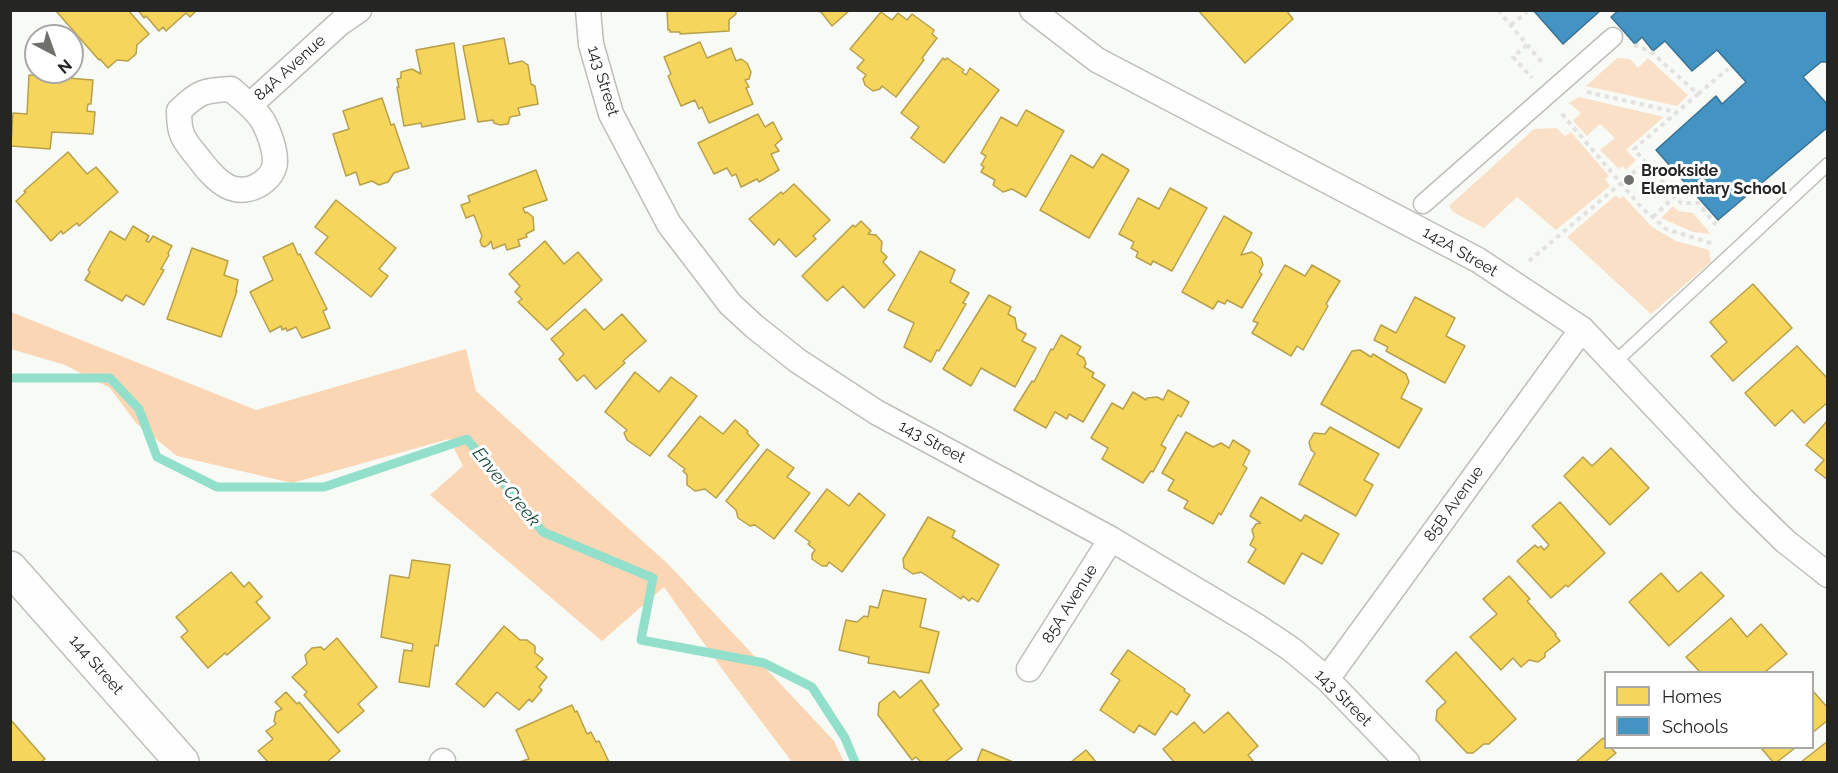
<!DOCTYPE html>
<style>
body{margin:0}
#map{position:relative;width:1838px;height:773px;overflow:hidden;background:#f8faf5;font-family:Raleway,sans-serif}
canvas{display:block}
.frame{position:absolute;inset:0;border:12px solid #252623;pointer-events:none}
.legend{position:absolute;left:1604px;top:671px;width:210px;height:78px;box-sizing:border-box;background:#fff;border:2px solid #a8a8a7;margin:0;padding:8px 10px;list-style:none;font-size:18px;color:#252623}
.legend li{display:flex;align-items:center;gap:12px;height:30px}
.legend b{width:30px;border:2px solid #a8a8a7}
.north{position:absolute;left:24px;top:24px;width:60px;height:60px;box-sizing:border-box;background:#fff;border:2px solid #a8a8a7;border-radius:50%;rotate:139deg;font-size:16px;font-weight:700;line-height:24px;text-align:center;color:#252623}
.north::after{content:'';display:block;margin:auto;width:21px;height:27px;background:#6f706c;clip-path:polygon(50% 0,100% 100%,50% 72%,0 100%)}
</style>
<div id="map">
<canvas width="1838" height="773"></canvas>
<div class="frame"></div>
<ul class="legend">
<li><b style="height:16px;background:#f6d55c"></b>Homes</li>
<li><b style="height:16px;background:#4393c3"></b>Schools</li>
</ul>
<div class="north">N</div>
</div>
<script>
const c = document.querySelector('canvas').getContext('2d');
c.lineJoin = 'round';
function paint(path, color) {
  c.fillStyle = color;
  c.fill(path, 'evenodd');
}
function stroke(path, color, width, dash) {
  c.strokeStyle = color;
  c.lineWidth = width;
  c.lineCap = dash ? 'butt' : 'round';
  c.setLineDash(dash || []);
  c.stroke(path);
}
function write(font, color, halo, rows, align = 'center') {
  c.font = font + ' Raleway,sans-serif';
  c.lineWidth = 6;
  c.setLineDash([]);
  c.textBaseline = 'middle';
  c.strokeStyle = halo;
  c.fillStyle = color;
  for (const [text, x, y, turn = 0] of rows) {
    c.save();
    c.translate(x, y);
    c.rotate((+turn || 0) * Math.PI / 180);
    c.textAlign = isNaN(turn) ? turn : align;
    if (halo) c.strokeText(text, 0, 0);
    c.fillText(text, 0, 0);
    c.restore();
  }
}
const green = new Path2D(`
 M1617,58L1630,59L1638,68L1648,58L1688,95L1677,106L1586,86Z
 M1579,97L1664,117L1626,150L1636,160L1626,170L1623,166L1619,169L1600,150L1615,138L1600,124L1587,136L1573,121L1581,113L1569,103Z
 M1556,128L1565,136L1571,132L1609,176L1605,179L1610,186L1556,230L1517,197L1484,228L1453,212L1449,206L1534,129Z
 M1616,195L1619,199L1623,196L1652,227L1676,241L1709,250L1711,262L1651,314L1567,237Z
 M1673,206L1678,211L1693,213L1711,234L1693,232L1661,218Z`);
const forest = new Path2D(`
 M11,312L256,410L466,349L476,391L668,564L834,741L844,762H792L730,680L664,587L602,641L430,495L463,466L449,439L292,483L177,456L136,423L110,388L65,365L11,349Z`);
const homes = new Path2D(`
 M128,10L149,34L137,45L136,54L128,61L117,60L108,68L100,59L99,60L56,11Z
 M138,10H197L190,17L186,13L166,31L163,27L159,31L146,16L144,18Z
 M736,10V14L729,20V31L680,34V32H670V30H668L667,11Z
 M812,10H850L832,26L821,12Z
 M1198,10H1286L1293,19L1245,63Z
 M881,12L892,20L898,13L907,20L912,14L934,30L932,34L937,38L922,58L924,60L896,97L882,86L880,89L873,91L865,85L863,79L866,75L857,68L864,60L850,49Z
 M504,38L509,64L522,61L528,65L531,84L535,86L538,104L518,108L520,115L510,117L508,124L500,125L494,123L493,120L478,122L463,46Z
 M700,42L707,58L731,48L736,61L741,59L747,63L751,72L749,79L745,80L749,87L746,88L753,104L709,123L702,107L699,109L695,100L681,106L668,76L671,74L664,57Z
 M454,43L465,119L422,127L421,123L404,126L397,87H399L397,79L401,78V72L412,69L421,74L416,50Z
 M943,58L945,60L947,58L964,70L962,72L966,75L970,68L999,90L944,163L911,138L919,127L901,113Z
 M29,75L93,80L91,104H88L87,111L95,112L93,134L52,132L50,149L11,146L13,113L27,114Z
 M382,98L391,125L394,124L409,168L394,173L388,182L379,185L372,181L360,185L356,172L346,176L333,134L349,129L343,111Z
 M1026,110L1064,131L1026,197L1012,189L1003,192L993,185L995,180L981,172L984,167L981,165L986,156L981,153L1001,117L1017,126Z
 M758,114L765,127L773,122L782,139L775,145L779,151L771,154L779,170L759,182L757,179L741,187L736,174L732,176L727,168L714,174L698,143Z
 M68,152L87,174L96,167L118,192L79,226L77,223L63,234L61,231L51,241L16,201L26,192L24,191Z
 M1102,154L1129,170L1089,238L1040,210L1071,155L1093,168Z
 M536,170L547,200L523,208L525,213L527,212L533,217L534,230L526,234L527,237L518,240L520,246L507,250L505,244L493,249L491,241L488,245L485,247L482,246L480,241L482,236L474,215L466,218L461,205L470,202L468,196Z
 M794,184L830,220L813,236L816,239L796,257L779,239L774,245L749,219L781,192L783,194Z
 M1170,188L1207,208L1172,271L1153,261L1151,265L1136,257L1138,252L1131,248L1134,242L1119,234L1138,198L1159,209Z
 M336,200L396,248L379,269L388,276L371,297L315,253L328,237L315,227Z
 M1224,216L1252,233L1241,255L1252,252L1261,258L1263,265L1259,272L1262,274L1242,308L1227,300L1225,304L1218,301L1213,309L1182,292Z
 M861,221L871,231L868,234L876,235L882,242L881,251L887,257L883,262L895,275L864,308L843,286L827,301L802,276L853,225L855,227Z
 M133,226L149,236L146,241L149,242L153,236L172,246L168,253L169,255L161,269L164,270L144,305L126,295L122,301L85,280L90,272L88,270L110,231L125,240Z
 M545,241L564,264L578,252L602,280L547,330L518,302L522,299L515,292L520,286L509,274Z
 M293,243L298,255L300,254L327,309L323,311L330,328L302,338L296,327L287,331L286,328L282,330L281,326L270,332L250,292L273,280L263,257Z
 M192,248L228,261L224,275L238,280L236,291H237L221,337L167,319Z
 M920,251L955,270L950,282L969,293L963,303L966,304L939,351L937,350L931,362L904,347L914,323L888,310Z
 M1285,265L1305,276L1312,265L1340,281L1326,304L1328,306L1303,350L1297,346L1291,356L1252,333L1258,323L1253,321Z
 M1753,284L1792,328L1733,381L1711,356L1727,342L1710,322Z
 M989,295L1011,307L1008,314L1015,318L1017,329L1026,334L1022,341L1036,348L1015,387L981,368L971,386L943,369Z
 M1415,297L1455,318L1446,336L1465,346L1445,383L1386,351L1388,347L1374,340L1381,325L1396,333Z
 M585,309L604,330L622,314L646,341L623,361L625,363L596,389L584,375L577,381L559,359L564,354L551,339Z
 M1061,335L1081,347L1077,354L1084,358L1086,364L1084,367L1094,373L1092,377L1105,385L1083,422L1069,414L1067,419L1055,412L1046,428L1014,410L1032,381L1034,382L1051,349L1053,350Z
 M1797,346L1828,379V402L1804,423L1792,410L1775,426L1745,393Z
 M1360,350L1371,357L1373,354L1406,374L1409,382L1401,398L1422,409L1399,448L1321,404L1352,351Z
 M635,372L659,392L671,377L697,396L650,456L627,440L624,433L627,430L605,412Z
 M1168,390L1189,402L1181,417L1178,415L1161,445L1166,448L1153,472L1151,471L1143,483L1102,459L1108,448L1091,438L1112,403L1123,409L1133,392L1146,400L1147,398L1157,397L1163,400Z
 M700,416L723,434L735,420L748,431L747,433L759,445L716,498L705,489L695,491L687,485V475L683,471L685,469L668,456Z
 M1828,420V480L1815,470L1824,460L1806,445Z
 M1330,427L1379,454L1364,480L1373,485L1356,516L1299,484L1315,453L1311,450L1309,442L1314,433L1325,434Z
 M1186,432L1213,447L1221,443L1229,448L1233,440L1250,451L1243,465L1247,468L1221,515L1219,513L1213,524L1184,508L1188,501L1168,490L1174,480L1162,473Z
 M1611,448L1649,488L1610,525L1564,476L1583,457L1592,466Z
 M767,449L794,468L787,477L810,493L774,539L755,525L750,526L738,518L736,510L726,501Z
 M827,489L849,506L859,493L885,515L842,572L829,562L827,566H822L812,559V554L815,550L808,544L810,542L795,531Z
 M1261,497L1301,521L1305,515L1339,534L1322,564L1302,553L1284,584L1248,562L1256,549L1250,545L1254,537L1252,530L1256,524L1261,523L1250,516Z
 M1560,502L1605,553L1568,587L1566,585L1551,598L1517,561L1535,545L1538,548L1541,546L1544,550L1549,545L1532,526Z
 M928,517L955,531L952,537L999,565L978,602L972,598L969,601L963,596L961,599L921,572L913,574L904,568L903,559Z
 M412,560L450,565L438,646L435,645L429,687L399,682L404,650L412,651L413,644L381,637L390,575L409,578Z
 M231,572L244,587L249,582L262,597L256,602L270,618L227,655L225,653L208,668L181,637L188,631L176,617Z
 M1701,572L1724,596L1669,646L1629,602L1661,573L1678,592Z
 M1509,576L1530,599L1527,601L1556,634L1555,635L1560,641L1545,653V657L1538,662L1529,660L1521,667L1513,658L1501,670L1470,637L1497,614L1483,599Z
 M883,590L926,599L920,627L939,632L929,673L868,663L869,657L839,650L846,620L857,622L864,616L868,617L870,606L878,608Z
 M1731,618L1747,637L1761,624L1787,654L1765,672H1700L1686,657Z
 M504,626L520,640H527L535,646V653L543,659L536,667L547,677L539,687L542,690L532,702L529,699L519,710L497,692L484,707L456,684Z
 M337,638L377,687L358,704L364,711L338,733L304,695L307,692L292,677L307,664L305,655L312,648L321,647L324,650Z
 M1128,650L1185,689L1184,691L1190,695L1177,715L1171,711L1155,735L1139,725L1134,733L1100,710L1120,680L1111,674Z
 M1456,652L1516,719L1489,744H1484L1473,753H1467L1436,720L1437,710L1446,702L1426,681Z
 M921,680L939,705L933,710L962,749L945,762H921L916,757L912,760L878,715L879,703L894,691L900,698Z
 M1812,690L1828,708V720L1812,733Z
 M286,692L297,704L299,702L340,751L327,762H268L258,751L273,739L266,731L276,724L274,721L276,712L282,709L275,702Z
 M572,705L575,712L577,711L587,734L591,732L596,742L599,741L609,762H519L529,759L516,730Z
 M1228,712L1258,746L1248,755L1253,761L1250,762H1174L1163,749L1194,722L1204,733Z
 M10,719L45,759L41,762H10Z
 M1603,738L1606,741V748H1611L1616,753L1605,762H1614H1576Z
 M1828,741V762H1801Z
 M1761,748H1795L1777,762H1773Z
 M982,749L1013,762H977Z
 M1086,750L1096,762H1071Z`);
const schools = new Path2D(`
 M1533,10H1601L1563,44Z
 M1828,10V62H1821L1803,77L1828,105V127L1718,220L1656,150L1716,96L1722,104L1746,82L1717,50L1692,71L1665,41L1653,51L1642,37L1635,44L1611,17L1619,10Z`);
const stream = new Path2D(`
 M10,378H110L139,409L157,457L217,487H324L467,439L543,532L653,578L641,640L764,663L812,687L845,738L855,762`);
const path = new Path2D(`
 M1498,10L1544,65
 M1511,25L1527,12
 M1527,45L1513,57L1532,78
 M1634,45L1650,51L1698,94L1634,149L1681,203H1698L1716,225
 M1587,92L1676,112
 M1698,94L1728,69
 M1562,114L1642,208L1666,229L1714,244
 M1653,217L1675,196
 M1529,261L1646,162`);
const service = new Path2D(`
 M1614,363L1828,164`);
const pedestrian = new Path2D(`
 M1423,204L1613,37`);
const minor = new Path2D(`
 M588,10L591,44L611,114L669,224L730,304L755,327L798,361L876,412L1111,539L1255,625L1291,649L1327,679L1407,762
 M1032,10L1097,60L1478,260L1582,329L1743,500L1785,541L1828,575
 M231,89C242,99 255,108 263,121C269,132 275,149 275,161C275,179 252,193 235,189C222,187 207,170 200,160C184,140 179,137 179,111C198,92 204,90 231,89Z
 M250,105L340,23L359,10
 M1029,669L1111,539
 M1327,679L1582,329
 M442,762L443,761`);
const secondary = new Path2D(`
 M10,568L182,762`);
const markers = [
 [1629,180,6,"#6f706c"]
];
const streetNames = [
 ["84A Avenue",290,68,-42],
 ["143 Street",603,81,73],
 ["142A Street",1460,252,30],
 ["143 Street",932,442,28],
 ["85B Avenue",1454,504,-54],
 ["85A Avenue",1070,604,-58],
 ["144 Street",96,665,49],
 ["143 Street",1343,698,45]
];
const poiNames = [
 ["Brookside",1641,171],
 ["Elementary School",1641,189]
];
const waterNames = [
 ["Enver Creek",506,487,51]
];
paint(green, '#fae0c7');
paint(forest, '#fbd6b4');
paint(homes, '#f6d55c');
stroke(homes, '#b7a04b', 1.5);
paint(schools, '#4393c3');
stroke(schools, '#3a7293', 1.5);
stroke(stream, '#92dfcc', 9);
stroke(service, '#bebfbb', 15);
stroke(pedestrian, '#bebfbb', 21);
stroke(minor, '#bebfbb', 27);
stroke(secondary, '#bebfbb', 36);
stroke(path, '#e2e2e1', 4, [4.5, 4.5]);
stroke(service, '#fefefe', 12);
stroke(pedestrian, '#fefefe', 18);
stroke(minor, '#fefefe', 24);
stroke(secondary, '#fefefe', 33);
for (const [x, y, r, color] of markers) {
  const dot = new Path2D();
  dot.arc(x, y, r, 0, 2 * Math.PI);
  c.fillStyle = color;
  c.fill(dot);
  stroke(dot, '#fff', 2);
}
write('16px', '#252623', '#fff', streetNames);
write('bold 16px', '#252623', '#fff', poiNames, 'left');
write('italic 18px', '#19493e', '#fff', waterNames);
</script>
